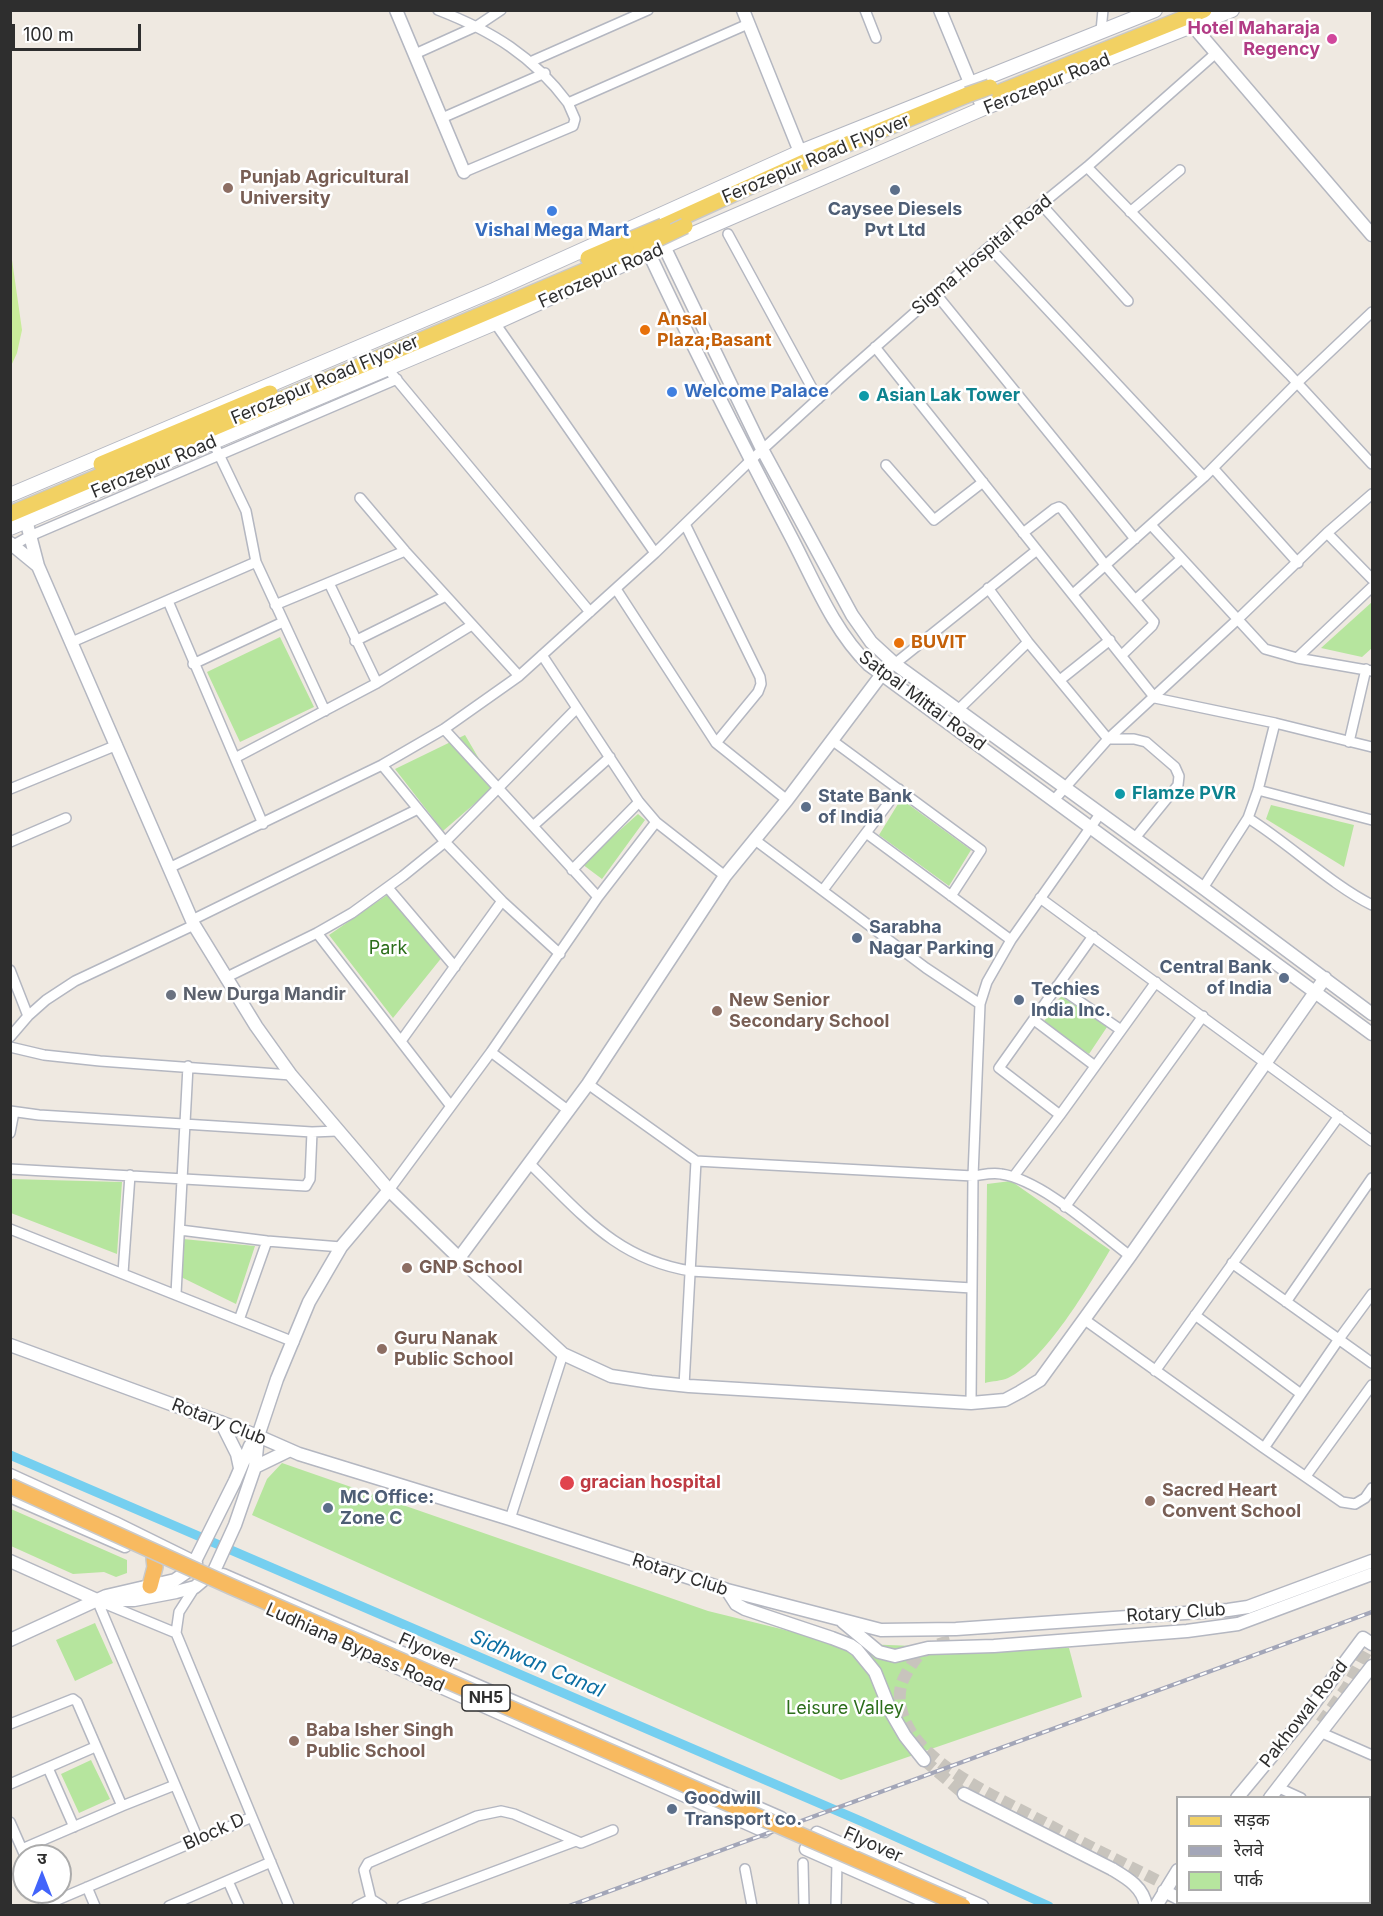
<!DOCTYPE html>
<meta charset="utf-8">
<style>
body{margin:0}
#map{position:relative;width:1383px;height:1916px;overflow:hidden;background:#efe9e1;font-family:Inter,"Noto Sans Devanagari",sans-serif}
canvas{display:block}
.frame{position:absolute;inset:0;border:12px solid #2e2e2e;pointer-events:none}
.legend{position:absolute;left:1176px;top:1796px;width:195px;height:108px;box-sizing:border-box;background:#fff;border:2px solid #ababab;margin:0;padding:8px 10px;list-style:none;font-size:18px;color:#2e2e2e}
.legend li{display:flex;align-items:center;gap:12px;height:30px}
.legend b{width:30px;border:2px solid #ababab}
.north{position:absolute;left:12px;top:1844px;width:60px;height:60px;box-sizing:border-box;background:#fff;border:2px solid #ababab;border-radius:50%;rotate:0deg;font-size:16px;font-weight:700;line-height:24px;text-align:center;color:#2e2e2e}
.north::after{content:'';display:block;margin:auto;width:21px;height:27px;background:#4264fb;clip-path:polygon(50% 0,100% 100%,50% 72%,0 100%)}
.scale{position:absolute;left:12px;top:24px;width:129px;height:27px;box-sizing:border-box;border:3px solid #2e2e2e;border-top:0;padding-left:8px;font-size:18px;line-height:21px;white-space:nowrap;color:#2e2e2e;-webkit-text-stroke:4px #fff;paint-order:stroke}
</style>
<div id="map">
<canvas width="1383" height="1916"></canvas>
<div class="frame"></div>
<ul class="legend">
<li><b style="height:8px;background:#f2d163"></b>सड़क</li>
<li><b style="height:8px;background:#a3a6b8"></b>रेलवे</li>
<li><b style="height:16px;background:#b6e59e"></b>पार्क</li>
</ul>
<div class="north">उ</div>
<div class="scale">100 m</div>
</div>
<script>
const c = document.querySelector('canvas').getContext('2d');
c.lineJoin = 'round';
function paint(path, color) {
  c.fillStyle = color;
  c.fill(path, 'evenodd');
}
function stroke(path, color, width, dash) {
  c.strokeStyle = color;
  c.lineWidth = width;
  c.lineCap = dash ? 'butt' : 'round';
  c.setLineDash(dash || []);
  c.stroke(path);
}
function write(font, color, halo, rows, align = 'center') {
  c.font = font + ' Inter,sans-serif';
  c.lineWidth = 5;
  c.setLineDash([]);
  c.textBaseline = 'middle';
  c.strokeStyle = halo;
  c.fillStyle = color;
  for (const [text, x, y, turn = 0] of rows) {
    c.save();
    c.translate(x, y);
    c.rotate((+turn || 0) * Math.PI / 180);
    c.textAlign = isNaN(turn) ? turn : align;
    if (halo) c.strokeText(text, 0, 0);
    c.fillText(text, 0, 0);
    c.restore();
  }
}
const green = new Path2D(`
 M1372,602V648L1362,657L1321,648Z
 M280,637L314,707L240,742L207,672Z
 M465,735L495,786L443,831L395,769Z
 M901,799L971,850L949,886L879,835Z
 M1271,805L1354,825L1344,867L1266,819Z
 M638,814L645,820L602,879L582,864Z
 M390,893L443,956L393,1018L329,935Z
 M1061,996L1107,1027L1089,1054L1043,1023Z
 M10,1179L122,1182L117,1254L11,1213Z
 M1011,1181L1110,1250C1089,1286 1045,1361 1008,1378C1002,1381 992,1381 985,1383L987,1184Z
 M183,1239L255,1246L236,1304L181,1277Z
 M282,1463L708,1611L838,1643L989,1649L1069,1648L1082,1697L841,1780L252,1515L267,1479Z
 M11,1509L127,1560V1573L116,1577L104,1572L73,1574L11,1546Z
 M95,1623L113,1663L75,1681L56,1640Z
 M91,1760L110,1799L79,1813L61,1774Z`);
const pitch = new Path2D(`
 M10,246L22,330L17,353L11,366Z`);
const canal = new Path2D(`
 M10,1455L863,1822L1049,1906`);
const tertiaryTunnel = new Path2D(`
 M950,1641C923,1648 917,1653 904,1678C894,1698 903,1722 915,1738C941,1771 995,1797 1032,1816C1080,1842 1129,1866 1178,1891
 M1321,1723L1347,1687L1372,1641
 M924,1760L964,1794
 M1202,1902L1209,1906`);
const minor = new Path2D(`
 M438,10C492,31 533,56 568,103L748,24
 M865,10L876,38
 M1101,31L1103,10
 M415,54L477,26L501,10
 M530,62L648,10
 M442,118L545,73
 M1087,167L1289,374L1372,464
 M464,172L573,126L575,119L568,103
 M1041,204L1128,301
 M1130,212L1180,170
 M728,234L818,399
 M989,247L1204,477
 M936,294L1135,539
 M495,323L655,553
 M875,347L1155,698L1275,723L1258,790L1248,818L1203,888
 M387,368L590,612
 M213,442L246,511L256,562L325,711
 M886,465L934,520L983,482
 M1213,468L1298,563
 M360,498L405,551L519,676
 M685,524L760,677L761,684L758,692L716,743
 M1151,525L1265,649L1297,658L1372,671
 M1023,533L1054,509L1059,507L1062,509L1106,566L1154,622L1152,626L1122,655
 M1327,533L1372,579
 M10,547L30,536L397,379
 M329,583L377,683
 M988,588L1028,642L1108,739H1134L1146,742L1175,767L1179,776L1178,785L1135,838
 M616,589L716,743L787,800
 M1073,594L1204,477L1297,383L1372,312
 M1135,600L1181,559
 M168,601L263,824
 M275,605L405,551
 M355,641L446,596
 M72,642L256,562
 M542,655L639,802L656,822
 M1297,658L1372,587
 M193,664L283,622
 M882,674L1037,550
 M1060,680L1110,640
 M958,710L1028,642
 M1275,723L1372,747
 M444,729L598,897
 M833,741L981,850L951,896
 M1349,742L1366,669
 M235,758L377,683L472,625
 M382,765L445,842L502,901
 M10,789L117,745
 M1258,790L1372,820
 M1054,800L1108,739L1238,619L1327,533L1372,494
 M1248,818C1290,844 1330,884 1372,905
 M533,826L610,757
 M866,833L1011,940
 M755,840L926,968L980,1004
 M10,842L66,818
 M169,868L382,765L444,729L519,676L655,553L751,460L845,374L989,247L1087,167L1216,53
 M572,870L639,802
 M388,888L455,967
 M823,890L899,789
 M1040,898L1372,1141
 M192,920L418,809
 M317,933L450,1105
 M1093,936L999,1068L1060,1115L1156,982
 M10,970L28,1016
 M225,978L317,933L352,913L403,876L445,842L577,708
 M1057,986L1121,1030
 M1034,1020L1095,1066
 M10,1037L28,1016L46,1000L75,981L194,925
 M401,1041L502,901L560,954
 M10,1047L44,1055L100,1061L291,1075
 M491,1052L569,1111
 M588,1084L696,1161L973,1176C982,1175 992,1172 1001,1174C1042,1180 1097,1231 1130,1256
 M10,1111L39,1115L312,1132L337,1131
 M10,1133L14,1112
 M530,1164C582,1214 616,1259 691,1271L972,1288
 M10,1169L306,1186L310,1179L312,1132
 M1014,1176L1060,1115
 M389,1190L491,1052L598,897L656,822L725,876
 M1065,1207L1203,1016
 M10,1229L294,1342
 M180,1230L267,1241L341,1247
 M1232,1263L1372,1363
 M123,1273L130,1175
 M176,1294L188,1066
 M1286,1302L1372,1178
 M1195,1315L1301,1394
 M239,1320L267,1241
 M1085,1320L1264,1448L1339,1339L1372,1294
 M1155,1371L1339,1116
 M684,1386L696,1161
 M971,1403L973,1176L980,1004L987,982L1011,940L1100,814
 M1264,1448L1342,1502L1355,1504L1365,1498L1372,1488
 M1306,1476L1372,1385
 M510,1519L563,1354
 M97,1600L198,1839
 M101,1602L176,1633
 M10,1724L73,1699L77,1702L122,1806L175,1785
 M1322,1733L1372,1755
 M48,1768L74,1827
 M10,1784L95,1747
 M1279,1788L1301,1798
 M252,1817L289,1906
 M10,1822L25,1856
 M1370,1826L1372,1827
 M22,1849L122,1806
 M803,1863L804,1906
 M745,1869L752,1906
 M228,1881L239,1906
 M87,1887L95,1906
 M40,1892L46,1906
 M43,1906L252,1817L176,1633L179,1612L195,1587
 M169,1906L271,1862
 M357,1906L371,1899
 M382,1906L371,1899L364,1870L368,1863L477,1816L501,1811L514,1814L581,1843L613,1830
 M402,1906L576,1841
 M836,1906L837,1863`);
const tertiary = new Path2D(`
 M396,10L464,172
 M743,10L800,152
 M940,10L971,85L984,108
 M1193,26L1372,235
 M661,240L762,449L852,615L871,642L895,664L1203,888L1372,1014
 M646,247C691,343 739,438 789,533C813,578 832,629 869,665L1372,1034
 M26,520L38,566L194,925L256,1026L291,1075L389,1190L459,1258L563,1354L611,1376L651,1382L689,1386L971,1403L1005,1400L1020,1392L1040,1380L1130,1256L1325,978
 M10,543L38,566
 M459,1258L588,1084L725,876L787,800L882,674
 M10,1345L258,1436L299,1454L510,1519L727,1590L881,1630L956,1629L1228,1610L1248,1607L1372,1561
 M221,1422L237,1454L240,1468
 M255,1467L290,1450
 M10,1475L115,1523L196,1563
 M10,1496L125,1546
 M10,1561L97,1600H134L176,1592L195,1587L214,1571L235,1525L255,1467L258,1437
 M223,1575L781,1818L764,1831L360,1651
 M727,1590L736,1604L745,1609L832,1638L850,1645L857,1650L875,1672L891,1712L905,1736L924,1760
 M843,1622L879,1652L895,1656L928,1648L994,1646L1187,1631L1238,1624L1372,1574
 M10,1640L106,1596L175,1580L191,1569L235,1481L250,1446L258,1436L277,1379L309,1302L341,1247L389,1190
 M964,1794L1112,1869C1127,1878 1143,1887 1146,1906
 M1237,1798L1301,1721L1363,1638L1372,1644
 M1270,1798L1372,1666
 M1164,1891L1178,1898
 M1186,1902L1192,1906
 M1219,1902L1226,1906
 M935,1906L806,1849L817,1833L982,1906
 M1156,1906L1178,1870`);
const secondary = new Path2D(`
 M10,495L494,290L800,152L1155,10
 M10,528L495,323L649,253L984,108L1232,10`);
const primary = new Path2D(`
 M990,96L1204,10
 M665,225L806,161L967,95
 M588,258L632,239
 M101,464L270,393
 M10,514L641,247`);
const trunk = new Path2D(`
 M150,1586L155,1567L154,1559`);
const rail = new Path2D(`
 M569,1906L1372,1612`);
const primaryBridge = new Path2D(`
 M967,95L990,87
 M632,239L663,226
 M641,247L685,226`);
const trunkBridge = new Path2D(`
 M10,1486L230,1586L963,1906`);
const markers = [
 [1332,39,6,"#d1479c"],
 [228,188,6,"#8d6e63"],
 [895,190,6,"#5c6f8a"],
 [552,211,6,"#3f7fe0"],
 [645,330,6,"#e8710a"],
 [672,392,6,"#3f7fe0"],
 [864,396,6,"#0f9aa8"],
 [899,643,6,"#e8710a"],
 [1120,794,6,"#0f9aa8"],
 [806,807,6,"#5c6f8a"],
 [857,938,6,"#5c6f8a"],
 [1284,978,6,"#5c6f8a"],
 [171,995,6,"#6b7280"],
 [1019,1000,6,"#5c6f8a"],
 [717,1011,6,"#8d6e63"],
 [407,1268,6,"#8d6e63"],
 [382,1349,6,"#8d6e63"],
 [567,1483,8,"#e0444e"],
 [1150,1501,6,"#8d6e63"],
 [328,1508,6,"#5c6f8a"],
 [294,1741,6,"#8d6e63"],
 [672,1809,6,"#5c6f8a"]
];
const shields = [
 [486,1698,48]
];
const shieldNames = [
 ["NH5",486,1698]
];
const hotelNames = [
 ["Hotel Maharaja",1320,29],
 ["Regency",1320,50]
];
const streetNames = [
 ["Ferozepur Road",1047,84,-22],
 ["Ferozepur Road Flyover",816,159,-23],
 ["Sigma Hospital Road",982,255,-40],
 ["Ferozepur Road",601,276,-24],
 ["Ferozepur Road Flyover",325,380,-23],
 ["Ferozepur Road",154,467,-23],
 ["Satpal Mittal Road",922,701,37],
 ["Rotary Club",219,1422,21],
 ["Rotary Club",680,1575,18],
 ["Rotary Club",1176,1613,-4],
 ["Ludhiana Bypass Road",355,1648,24],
 ["Flyover",428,1651,24],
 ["Pakhowal Road",1304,1714,-52],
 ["Block D",214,1832,-24],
 ["Flyover",873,1845,24]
];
const educationNames = [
 ["Punjab Agricultural",240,178],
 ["University",240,199],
 ["New Senior",729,1001],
 ["Secondary School",729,1022],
 ["GNP School",419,1268],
 ["Guru Nanak",394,1339],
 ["Public School",394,1360],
 ["Sacred Heart",1162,1491],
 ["Convent School",1162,1512],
 ["Baba Isher Singh",306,1731],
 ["Public School",306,1752]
];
const serviceNames = [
 ["Caysee Diesels",895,210,"center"],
 ["Pvt Ltd",895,231,"center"],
 ["State Bank",818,797],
 ["of India",818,818],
 ["Sarabha",869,928],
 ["Nagar Parking",869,949],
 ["Central Bank",1272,968,"right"],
 ["of India",1272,989,"right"],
 ["Techies",1031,990],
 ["India Inc.",1031,1011],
 ["MC Office:",340,1498],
 ["Zone C",340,1519],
 ["Goodwill",684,1799],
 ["Transport co.",684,1820]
];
const shopNames = [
 ["Vishal Mega Mart",552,231],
 ["Welcome Palace",684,392,"left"]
];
const foodNames = [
 ["Ansal",657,320],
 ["Plaza;Basant",657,341],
 ["BUVIT",911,643]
];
const cultureNames = [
 ["Asian Lak Tower",876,396],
 ["Flamze PVR",1132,794]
];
const parkNames = [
 ["Park",388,949],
 ["Leisure Valley",845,1709]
];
const worshipNames = [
 ["New Durga Mandir",183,995]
];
const healthNames = [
 ["gracian hospital",580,1483]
];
const waterNames = [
 ["Sidhwan Canal",537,1664,23]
];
paint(green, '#b6e59e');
paint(pitch, '#c9ec9a');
stroke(canal, '#75cff0', 9);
stroke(tertiaryTunnel, '#c8c4bd', 12, [12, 6]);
stroke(minor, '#b4b7c1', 12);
stroke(tertiary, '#b4b7c1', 15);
stroke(secondary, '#b4b7c1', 16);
stroke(primary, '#c9c9c9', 18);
stroke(trunk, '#c9c9c9', 18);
stroke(minor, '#fff', 9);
stroke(tertiary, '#fff', 12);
stroke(secondary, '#fff', 14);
stroke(primary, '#f2d163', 15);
stroke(trunk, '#f8ba60', 15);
stroke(rail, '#a3a6b8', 4.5);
stroke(rail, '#fff', 2, [7]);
stroke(primaryBridge, '#c9c9c9', 18, []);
stroke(trunkBridge, '#c9c9c9', 18, []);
stroke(primaryBridge, '#f2d163', 15);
stroke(trunkBridge, '#f8ba60', 15);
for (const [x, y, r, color] of markers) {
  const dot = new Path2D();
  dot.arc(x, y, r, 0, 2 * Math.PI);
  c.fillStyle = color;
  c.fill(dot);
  stroke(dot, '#fff', 2);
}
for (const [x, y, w] of shields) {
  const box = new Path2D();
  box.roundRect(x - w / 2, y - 13, w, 26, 4.5);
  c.fillStyle = '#fff';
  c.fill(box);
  stroke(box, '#2e2e2e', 1.5);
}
write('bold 16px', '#2e2e2e', null, shieldNames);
write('bold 18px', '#b23c85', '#fff', hotelNames, 'right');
write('18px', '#2e2e2e', '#fff', streetNames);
write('bold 18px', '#785e54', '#fff', educationNames, 'left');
write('bold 18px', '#4e5e75', '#fff', serviceNames, 'left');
write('bold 18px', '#366cbe', '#fff', shopNames);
write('bold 18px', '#c56008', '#fff', foodNames, 'left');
write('bold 18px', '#0d838f', '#fff', cultureNames, 'left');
write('18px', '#2c6e1b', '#fff', parkNames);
write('bold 18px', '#5b616d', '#fff', worshipNames, 'left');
write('bold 18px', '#be3a42', '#fff', healthNames, 'left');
write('italic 20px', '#0d6fa3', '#fff', waterNames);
</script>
